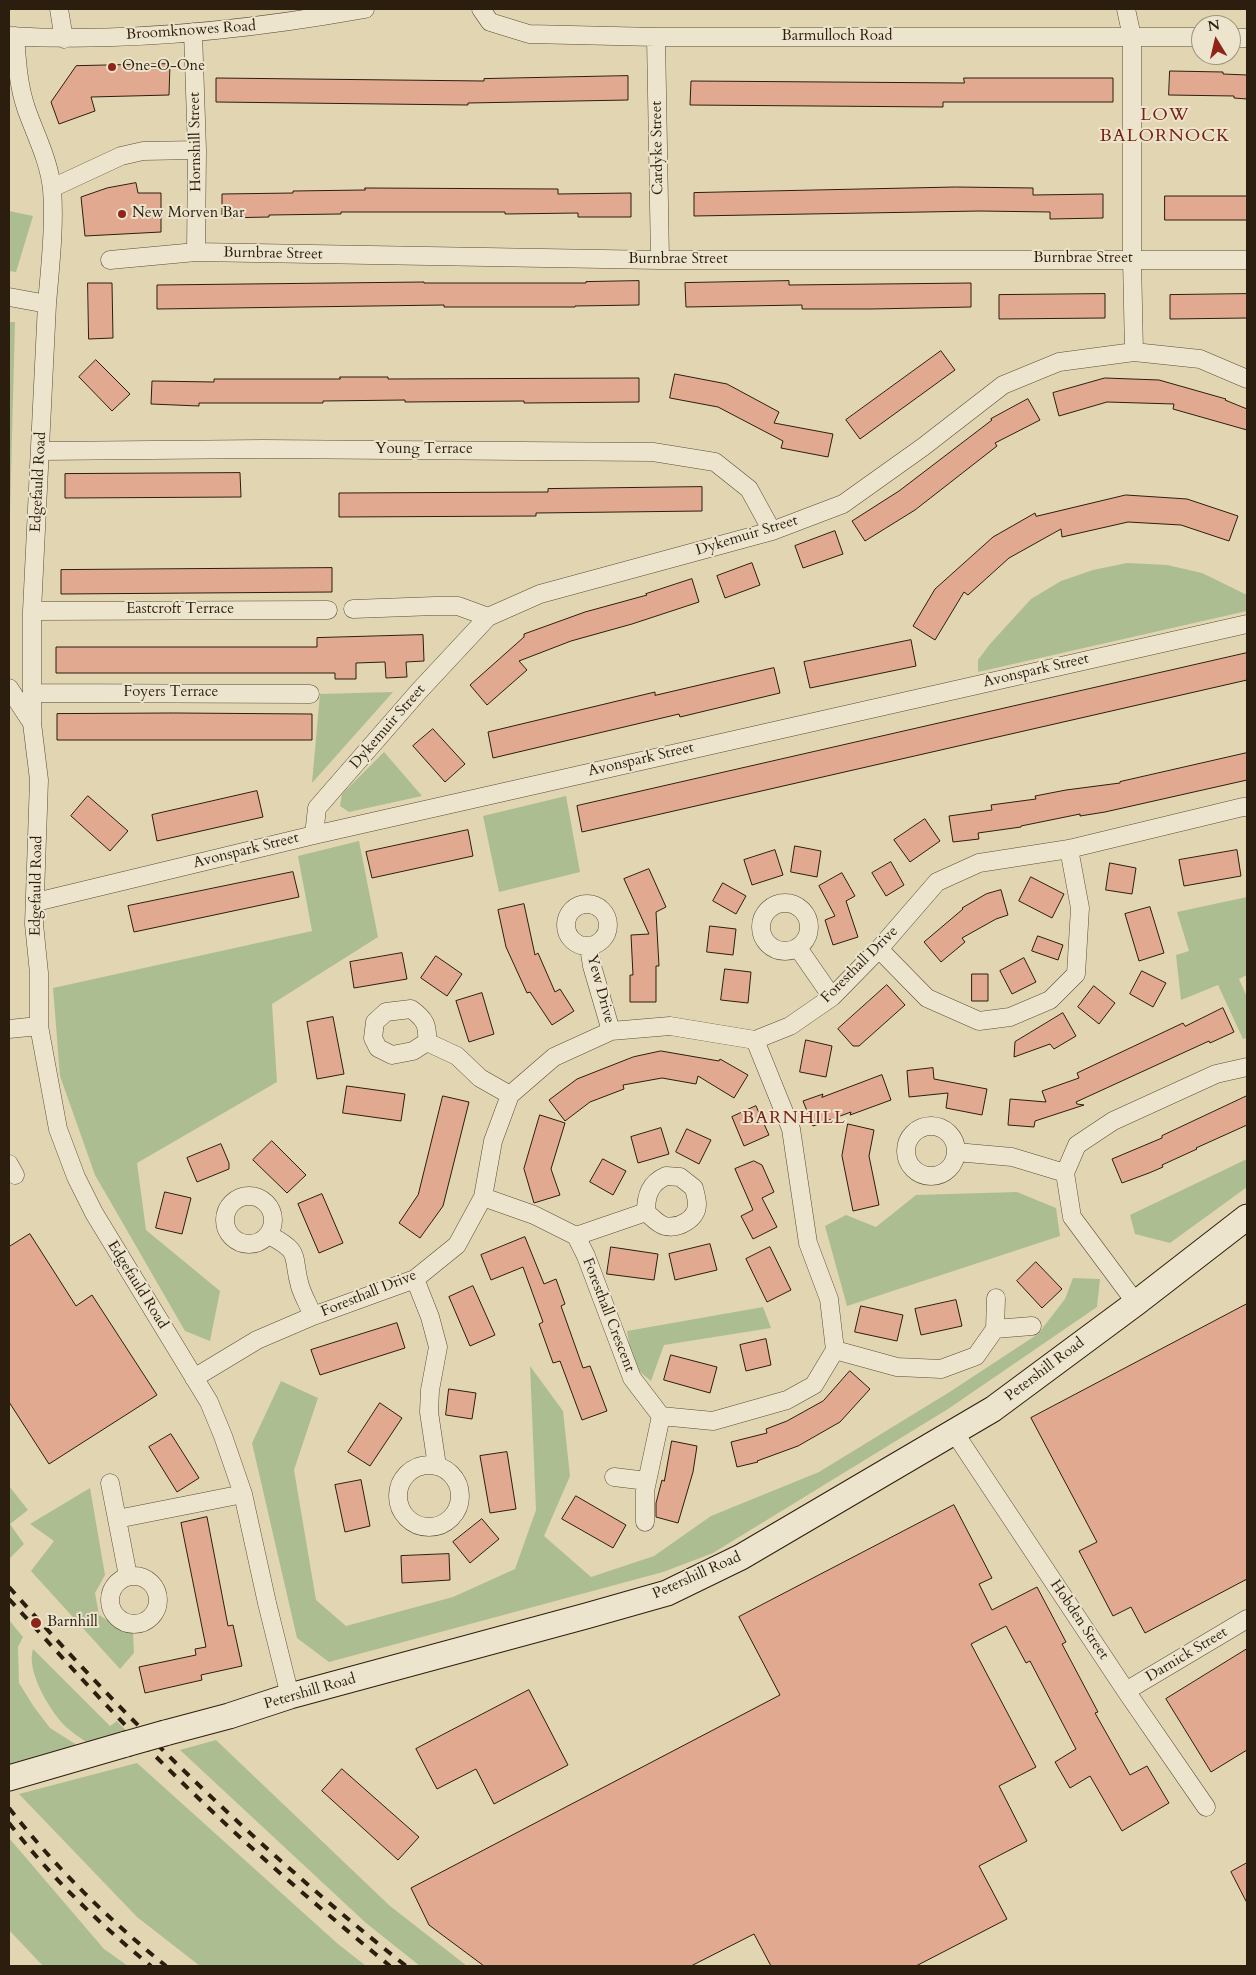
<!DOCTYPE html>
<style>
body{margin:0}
#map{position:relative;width:1256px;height:1975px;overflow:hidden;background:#e2d5b1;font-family:Cardo,serif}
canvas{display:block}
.frame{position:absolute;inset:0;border:10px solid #2c1e0e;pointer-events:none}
.north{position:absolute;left:1191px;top:15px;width:50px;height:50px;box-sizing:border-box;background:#ece4cc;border:1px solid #9f9580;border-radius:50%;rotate:351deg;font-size:14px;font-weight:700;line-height:20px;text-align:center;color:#2c1e0e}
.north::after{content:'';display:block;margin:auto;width:18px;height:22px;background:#8f2418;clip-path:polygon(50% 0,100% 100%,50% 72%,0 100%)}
</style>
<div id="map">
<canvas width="1256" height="1975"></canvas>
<div class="frame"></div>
<div class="north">N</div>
</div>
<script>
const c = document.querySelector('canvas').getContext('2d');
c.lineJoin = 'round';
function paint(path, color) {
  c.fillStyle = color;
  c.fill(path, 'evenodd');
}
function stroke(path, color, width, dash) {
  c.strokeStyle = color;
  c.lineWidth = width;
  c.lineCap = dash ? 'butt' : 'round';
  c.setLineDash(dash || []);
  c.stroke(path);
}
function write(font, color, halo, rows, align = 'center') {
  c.font = font + ' Cardo,serif';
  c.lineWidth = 4;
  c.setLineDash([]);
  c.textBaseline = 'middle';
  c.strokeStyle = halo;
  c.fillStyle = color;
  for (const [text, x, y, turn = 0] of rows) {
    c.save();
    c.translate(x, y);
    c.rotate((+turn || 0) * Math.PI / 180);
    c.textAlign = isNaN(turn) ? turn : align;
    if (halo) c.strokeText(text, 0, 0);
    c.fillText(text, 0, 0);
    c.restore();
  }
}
const green = new Path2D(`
 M9,211L33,216L16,272L9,271Z
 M9,322H15L9,552Z
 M1127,563L1167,565L1202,573L1247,595V611L978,672V660L990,644L1031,599L1061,581L1093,570Z
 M393,692L312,783L320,694Z
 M384,752L422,796L349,812L340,806L342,794Z
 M566,796L580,872L499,892L483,816Z
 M359,841L378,937L272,1004L277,1082L137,1163L146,1230L220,1291L210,1341L185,1331L95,1175L60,1076L53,988L312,931L298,856Z
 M1247,897V975L1239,979L1247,997V1038L1243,1039L1218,985L1181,1000L1176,955L1189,951L1177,912Z
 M1247,1159V1187L1170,1243L1135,1234L1130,1215Z
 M1017,1192L1056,1208L1060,1236L847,1306L825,1226L846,1215L876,1227L916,1195Z
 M1073,1278L1100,1279L1097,1307L948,1409L713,1553L663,1572L329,1662L297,1638L252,1443L281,1381L318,1398L294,1470L316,1600L346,1626L453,1597L515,1569L536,1510L530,1366L563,1411L570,1476L544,1536L591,1577L654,1556L711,1516L819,1472L948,1393L1038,1334L1065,1299Z
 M763,1307L771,1328L664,1345L651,1381L633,1366L627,1331Z
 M9,1486L28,1510L10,1524L24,1544L9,1559Z
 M90,1488L105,1575L95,1593L99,1615L116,1626L133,1633L134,1653L120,1669L31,1571L54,1541L30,1524Z
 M9,1620L23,1637L18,1647L19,1683L34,1707L50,1728L80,1747L9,1769Z
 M33,1649L110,1726L117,1721L128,1733L89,1744C81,1738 71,1732 64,1725C49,1709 26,1671 33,1649Z
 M216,1740L390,1906L467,1966H420L366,1923L180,1750Z
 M137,1763L338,1944L366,1966H200L137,1917L19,1794Z
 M9,1838L104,1949L128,1966H43L9,1930Z`);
const building = new Path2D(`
 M170,64L169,95L91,97L95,111L59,124L51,102L76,66Z
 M1170,71L1223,72V74L1247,75V99L1234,98V96L1169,95Z
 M628,76V100L468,103V105L216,102V78L484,81V79Z
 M964,78H1113V102H943V107L690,105L691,81L964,83Z
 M136,183L138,193H161V232L85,236L81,197L107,188Z
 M956,187L1033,188V195L1103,194V218L1050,219V212L980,211L694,216V193Z
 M365,188L558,189V194L631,193V217H578V213L505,214V212H341V214L269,215V217L222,218V194L293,193V191L365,190Z
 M1165,196H1247V220H1165Z
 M639,281V305L575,306V307H444V305L157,309V285L424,282V283H586V282Z
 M789,281V285L971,283V307L871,309H802V305L686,307L685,283Z
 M88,283H112L113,338L89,339Z
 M1105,294V318L999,319V295Z
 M1247,294V318L1170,319V295Z
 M941,351L955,370L860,439L846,420Z
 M96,360L130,394L112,411L79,377Z
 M675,374L727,384L779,412L774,423L833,434L828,457L781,448L783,441L718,407L670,398Z
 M340,377H388V379L639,378V402L524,403V401L405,402V400L323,401V403H199V406L151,404L152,381L214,382V379H340Z
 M1105,378L1159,380L1226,399L1225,400L1247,409V430L1173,409L1174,404L1107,402L1059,416L1053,393Z
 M1028,399L1040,420L995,443L997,446L915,510L865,541L852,521L899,491L992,420L991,419Z
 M240,473L241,497L65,498V474Z
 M702,487V511L536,513V516L339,517V493L548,492V489Z
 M1126,495L1187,499L1238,516L1229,541L1181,525L1128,522L1062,537L1061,529L1009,558L968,595L964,592L935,640L913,626L935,589L993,537L1035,513L1036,516Z
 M835,531L843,554L803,568L795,546Z
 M752,563L760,585L725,598L717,576Z
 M332,568V592L61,594V570Z
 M692,579L699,602L632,624L571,641L519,661L527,670L487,705L470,685L524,637V634L585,612L647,595L646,594Z
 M423,635L424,661L406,662L407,677L386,678L385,662L356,663V679H335V673H56V647H317V638Z
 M911,640L916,666L810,688L804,662Z
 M1247,653V680L582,832L577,806Z
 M774,668L780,693L680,717L679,714L493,758L488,732L655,692V695Z
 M174,713L312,714V740H57V714Z
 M433,729L465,764L445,782L413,746Z
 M1247,753V780L1105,812L1080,816V814L1021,826V827L978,833L979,839L953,842L949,816L992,810L991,805L1036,799L1035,796L1066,790L1120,783V782Z
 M257,791L263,817L157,841L152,815Z
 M88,796L128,831L110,851L71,816Z
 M925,819L940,841L910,862L894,840Z
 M468,830L473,856L372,878L366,852Z
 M795,846L821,851L817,877L791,872Z
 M775,850L783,875L752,885L744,860Z
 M1237,850L1241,876L1184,886L1179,860Z
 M891,862L904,885L886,896L872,873Z
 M1110,863L1136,868L1132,894L1106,890Z
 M649,869L666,907L656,912L659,966H656V1002H630V975H633L631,935L649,934L624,879Z
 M293,872L299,897L134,932L128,906Z
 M842,873L855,896L846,901L858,937L833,945L825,920L835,916L819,886Z
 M1031,877L1064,894L1052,918L1019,901Z
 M723,883L746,896L736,914L713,901Z
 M1001,890L1008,915L996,919L962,938L965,942L941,962L924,942L963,909L962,908L986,894Z
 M524,904L535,955L538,953L555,992L560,989L574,1011L552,1025L530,992L527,993L506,947L498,910Z
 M1150,907L1164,953L1139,961L1125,914Z
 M710,926L736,929L733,955L707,952Z
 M1038,936L1063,945L1058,960L1032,951Z
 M402,953L407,979L354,988L350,962Z
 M436,956L462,974L447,996L421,978Z
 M1024,958L1036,982L1012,994L1000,971Z
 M725,969L751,972L748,1003L721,1000Z
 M1142,971L1166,983L1153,1007L1130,994Z
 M972,974H988V1001H972Z
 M887,985L905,1005L859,1046H853L838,1029Z
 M1094,986L1115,1003L1099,1024L1078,1007Z
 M482,993L494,1034L469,1042L456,1001Z
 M1223,1008L1234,1032L1210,1043L1209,1041L1076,1102L1077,1104L1084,1105L1035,1121L1034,1127L1008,1125L1010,1099L1046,1102L1042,1091L1079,1078L1077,1073L1183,1023L1185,1026Z
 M1063,1013L1076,1036L1054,1049L1050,1044L1014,1057L1015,1042Z
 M333,1017L344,1074L317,1079L307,1022Z
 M806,1040L832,1046L826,1077L800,1072Z
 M661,1051L719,1061L720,1059L748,1075L734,1098L698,1076L696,1084L662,1078L623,1085L624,1089L590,1102L565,1121L549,1100L577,1079L633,1057Z
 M933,1068L934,1079L987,1089L982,1115L946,1108L948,1093L909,1097L907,1071Z
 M882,1075L891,1100L850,1115L851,1112L813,1126L803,1101L823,1094L822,1097Z
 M347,1086L405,1094L401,1121L343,1113Z
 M443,1096L469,1102L443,1206L420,1238L399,1223L418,1195Z
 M1247,1096V1125L1196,1148L1197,1149L1162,1165L1163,1167L1149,1173L1122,1183L1112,1159L1162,1138V1136Z
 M756,1106L769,1135L744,1146L732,1117Z
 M540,1115L565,1123L551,1169L560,1195L534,1203L524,1169Z
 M848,1124L874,1130L869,1156L879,1205L853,1211L842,1156Z
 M661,1128L669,1154L638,1163L631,1137Z
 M687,1129L711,1140L699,1164L676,1152Z
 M272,1141L306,1175L287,1193L253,1160Z
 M221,1144L229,1163V1169L197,1182L187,1158Z
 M603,1159L626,1171L613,1195L590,1182Z
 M754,1161L762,1165L774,1192L762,1198L777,1227L753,1239L741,1216L753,1210L735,1169Z
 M165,1192L191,1198L182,1234L156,1228Z
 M322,1194L343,1243L319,1253L298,1204Z
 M30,1234L76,1306L92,1295L157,1395L49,1464L9,1402V1247Z
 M525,1237L544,1284L556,1279L565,1304L561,1306L583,1368L590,1366L607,1411L582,1420L560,1361L553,1363L539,1324L543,1322L523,1267L491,1280L481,1255Z
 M710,1244L717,1270L675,1280L669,1254Z
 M611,1247L658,1254L654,1280L607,1274Z
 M770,1247L791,1290L767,1302L746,1259Z
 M1036,1262L1062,1289L1042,1308L1017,1281Z
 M473,1286L495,1335L470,1346L449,1297Z
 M956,1300L962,1326L921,1335L915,1309Z
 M1247,1304V1579L1145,1633L1131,1607L1113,1616L1079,1551L1097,1542L1031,1418Z
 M861,1306L903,1315L897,1341L855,1332Z
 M397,1323L405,1348L320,1375L311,1350Z
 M766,1339L771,1365L746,1371L740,1345Z
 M671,1355L717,1367L710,1393L664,1380Z
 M850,1371L870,1389L840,1422L798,1446L757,1461L758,1462L737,1467L731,1442L767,1433L766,1429L787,1421L823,1401Z
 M449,1389L476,1393L472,1419L446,1415Z
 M380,1403L402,1418L370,1466L348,1452Z
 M171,1434L199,1478L177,1492L149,1447Z
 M672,1441L697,1446L693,1472L678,1523L656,1517V1503L662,1480L664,1481Z
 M507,1452L516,1509L490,1513L480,1456Z
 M361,1480L370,1526L345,1532L335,1485Z
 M576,1496L626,1525L613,1548L562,1519Z
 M954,1505L992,1578L979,1584L992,1610L1037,1587L1066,1642L1062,1644L1098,1712L1095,1713L1130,1775L1147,1766L1169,1803L1122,1831L1090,1776L1070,1788L1055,1762L1076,1749L1030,1661L1026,1663L1006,1626L971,1644L1036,1767L999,1786L1027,1841L979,1866L1007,1919L916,1966H771L754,1934L691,1966H484L429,1925L411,1888L780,1695L739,1617Z
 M207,1517L228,1626L233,1625L242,1666L201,1675L202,1680L145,1693L139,1667L196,1655L195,1649L206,1647L181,1523Z
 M482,1519L499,1539L470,1563L453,1542Z
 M449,1554L450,1580L402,1583L401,1556Z
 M1247,1649V1750L1211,1772L1166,1699Z
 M529,1690L568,1765L494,1804L476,1769L437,1789L416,1749Z
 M342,1769L419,1837L398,1860L322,1791Z
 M1247,1863V1903L1231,1872Z`);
const street = new Path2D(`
 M59,9L64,39
 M481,9L490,22L529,34L656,37H1201
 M1126,9L1132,37V259L1134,352
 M193,32L197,150L196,252
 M9,36C127,43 248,30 365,9
 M15,36C17,61 18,84 26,108C35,134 49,160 52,189C55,225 50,268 47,304L32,611V723L39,780L34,924L39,973V1026L58,1129L76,1177L94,1213L209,1402L223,1436L243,1494L267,1603L290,1696
 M656,37L660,260
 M1231,38H1247
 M52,188L121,156L143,151L197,150
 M110,260L196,252L660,260H1247
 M9,297L47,304
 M41,451L263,449L653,452L715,462L749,489L772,531
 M353,609L435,606H458L488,617
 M32,611L328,610
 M9,688L32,723
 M33,693L310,694
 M314,835L317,808L419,691L488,617L540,594L772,531L843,504L923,447L1003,385L1059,362L1134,352L1200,359L1247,379
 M36,902L314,835L1247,624
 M761 927a24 24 0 1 1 48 0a24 24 0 1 1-48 0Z
 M566 925a21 21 0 1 1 42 0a21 21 0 1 1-42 0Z
 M589,947L592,966L611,1031
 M798,948L832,997
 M879,949L927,998L979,1021L1010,1017L1050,1000L1076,974L1080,908L1069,849
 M411,1009C425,1019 428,1025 427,1042L413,1051L392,1055L378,1048L373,1038L375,1022L386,1012Z
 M9,1029L39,1026
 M427,1042L457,1056L480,1078L510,1095
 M906 1151a25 25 0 1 1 50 0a25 25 0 1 1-50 0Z
 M956,1152L1012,1157L1065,1173
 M9,1164L15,1175
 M666,1176L680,1177L694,1188C695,1193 697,1199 697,1204C697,1219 679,1229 665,1226C657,1224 652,1217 646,1212C646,1195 650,1183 666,1176Z
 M225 1220a24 24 0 1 1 48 0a24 24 0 1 1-48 0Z
 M483,1197L534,1215L576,1236L586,1256L632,1378L661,1416L713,1421L787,1400L814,1385L835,1350L829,1299L808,1243L791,1129L755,1040
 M269,1235C303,1253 291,1255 300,1286C303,1296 309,1306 313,1316
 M576,1236L646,1212
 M415,1279L430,1317L438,1347L430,1390L429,1412L437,1466
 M1136,1303L1072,1217L1065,1173L1077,1145L1113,1121L1216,1074L1247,1067
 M995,1329L1032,1326
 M835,1350L897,1367L941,1369L976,1356L995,1329L996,1298
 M194,1378L257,1340L313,1316L415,1279L457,1245L483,1197L493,1141L510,1095L554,1057L611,1031L670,1026L755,1040L790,1026L832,997L879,949L937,882L979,863L1069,849L1243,807H1247
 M954,1432L1126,1691L1206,1807
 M398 1496a31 31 0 1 1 62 0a31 31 0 1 1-62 0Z
 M614,1477L647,1481
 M110,1483L128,1576
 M117,1519L243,1494
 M645,1522V1491L661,1416
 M110 1600a24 24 0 1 1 48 0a24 24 0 1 1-48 0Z
 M1126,1691L1247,1619`);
const secondary = new Path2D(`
 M165,1733L229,1716L290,1696L586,1616L667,1593L741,1557L993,1409L1136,1303L1247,1217
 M9,1778L126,1744`);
const rail = new Path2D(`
 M9,1587C130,1724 262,1852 406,1966
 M9,1599C69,1665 129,1732 194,1794C257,1855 323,1911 390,1966
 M9,1808C55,1867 108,1919 166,1966
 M9,1823C50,1876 99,1924 151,1966`);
const secondaryBridge = new Path2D(`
 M126,1744L165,1733`);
const markers = [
 [112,67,5,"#8f2418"],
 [122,214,5,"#8f2418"],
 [36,1623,6,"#8f2418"]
];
const streetNames = [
 ["Broomknowes Road",191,31,-4],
 ["Barmulloch Road",837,37],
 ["Hornshill Street",196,142,-91],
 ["Cardyke Street",658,148,-91],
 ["Burnbrae Street",273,254,1],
 ["Burnbrae Street",1083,259],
 ["Burnbrae Street",678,260],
 ["Young Terrace",424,450],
 ["Edgefauld Road",39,482,-87],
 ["Dykemuir Street",747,536,-17],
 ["Eastcroft Terrace",180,610],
 ["Avonspark Street",1036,671,-13],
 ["Foyers Terrace",171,693],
 ["Dykemuir Street",388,727,-49],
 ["Avonspark Street",641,760,-13],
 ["Avonspark Street",246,851,-14],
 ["Edgefauld Road",37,886,-89],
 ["Foresthall Drive",860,965,-45],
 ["Yew Drive",600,989,75],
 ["Edgefauld Road",137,1285,58],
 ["Foresthall Drive",369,1294,-22],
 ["Foresthall Crescent",608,1315,69],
 ["Petershill Road",1045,1370,-37],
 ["Petershill Road",697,1576,-24],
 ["Hobden Street",1079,1620,56],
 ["Darnick Street",1187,1655,-31],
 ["Petershill Road",310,1692,-16]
];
const poiNames = [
 ["One-O-One",122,67],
 ["New Morven Bar",132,214],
 ["Barnhill",47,1623]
];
const quarterNames = [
 ["LOW",1165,116],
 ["BALORNOCK",1165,137],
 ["BARNHILL",794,1119]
];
paint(green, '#acbe91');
paint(building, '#e2a991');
stroke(building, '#2c1e0e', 1);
stroke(street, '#5a4c37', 19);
stroke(secondary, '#2c1e0e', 27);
stroke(street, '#ece4cc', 18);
stroke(secondary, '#ece4cc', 25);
stroke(rail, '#2c1e0e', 4, [9, 9]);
stroke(secondaryBridge, '#2c1e0e', 27, []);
stroke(secondaryBridge, '#ece4cc', 25);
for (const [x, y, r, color] of markers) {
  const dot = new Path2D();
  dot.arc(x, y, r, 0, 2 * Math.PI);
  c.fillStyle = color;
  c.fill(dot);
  stroke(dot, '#ece4cc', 2);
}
write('15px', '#2c1e0e', '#ece4cc', streetNames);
write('15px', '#2c1e0e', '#ece4cc', poiNames, 'left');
c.letterSpacing = '1px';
write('18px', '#7a1f14', '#ece4cc', quarterNames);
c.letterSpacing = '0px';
</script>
